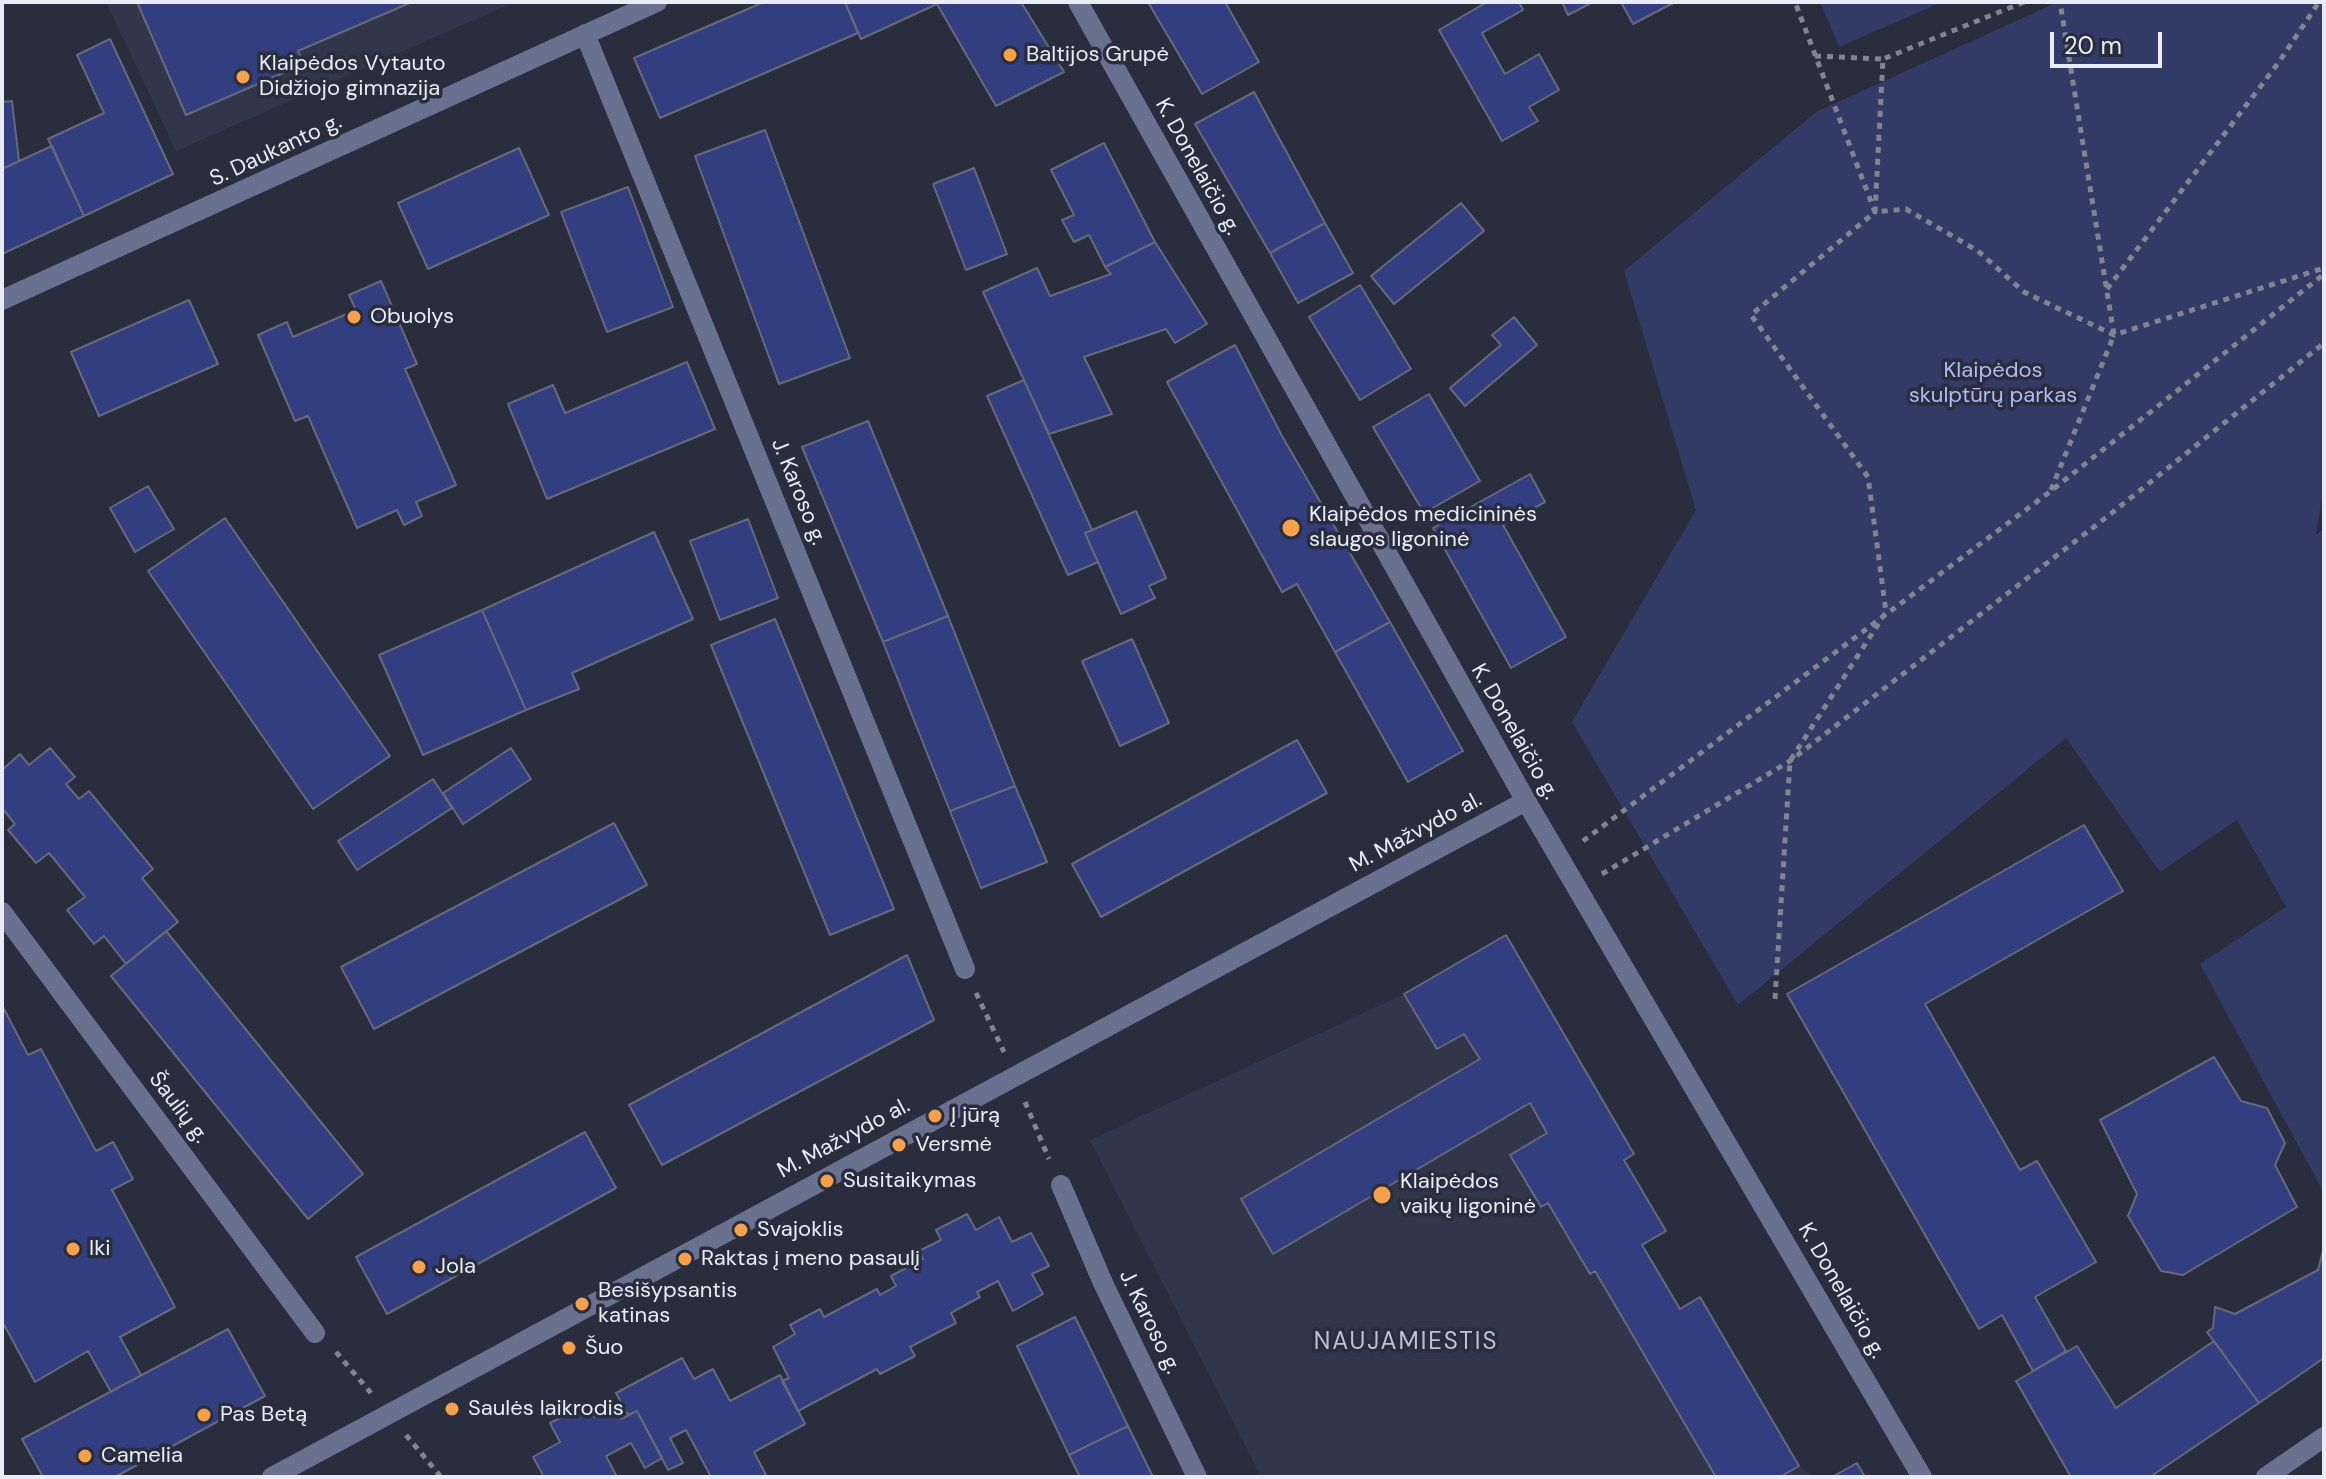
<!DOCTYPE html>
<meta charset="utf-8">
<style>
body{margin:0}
#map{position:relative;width:2326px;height:1479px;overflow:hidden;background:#292d3d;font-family:"DM Sans",sans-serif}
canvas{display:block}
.frame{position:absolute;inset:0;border:4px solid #e8ecf6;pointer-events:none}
.scale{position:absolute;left:2050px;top:32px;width:112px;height:36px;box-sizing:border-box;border:4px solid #e8ecf6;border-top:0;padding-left:10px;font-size:24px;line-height:28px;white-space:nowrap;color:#e8ecf6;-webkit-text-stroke:6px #292d3d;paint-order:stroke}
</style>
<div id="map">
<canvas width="2326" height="1479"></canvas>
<div class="frame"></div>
<div class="scale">20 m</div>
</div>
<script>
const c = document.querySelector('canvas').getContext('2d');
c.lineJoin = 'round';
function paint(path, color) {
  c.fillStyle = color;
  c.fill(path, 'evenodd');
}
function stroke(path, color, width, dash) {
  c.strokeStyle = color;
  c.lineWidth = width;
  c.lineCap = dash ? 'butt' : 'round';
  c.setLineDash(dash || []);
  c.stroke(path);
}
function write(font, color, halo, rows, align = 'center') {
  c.font = font + ' "DM Sans",sans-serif';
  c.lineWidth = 7;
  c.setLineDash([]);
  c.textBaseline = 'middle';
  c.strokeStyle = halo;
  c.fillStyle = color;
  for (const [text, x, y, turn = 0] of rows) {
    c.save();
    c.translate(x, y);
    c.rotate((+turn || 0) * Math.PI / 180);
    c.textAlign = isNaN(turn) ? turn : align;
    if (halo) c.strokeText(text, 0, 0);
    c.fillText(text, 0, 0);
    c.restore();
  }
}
const built = new Path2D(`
 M106,2H515L176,151Z
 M1506,935L1634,1154L1624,1160L1666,1231L1642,1245L1680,1309L1700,1297L1799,1466L1814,1477H1261L1090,1140L1404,994Z`);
const green = new Path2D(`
 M1820,2H1942L1839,47Z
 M2058,2H2324V485L2316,535L2324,529V1193L2200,964L2286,907L2237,820L2160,872L2066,738L1738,1005L1572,722L1696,510L1624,271L1816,112Z`);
const building = new Path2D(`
 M137,2H412L298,51L304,64L186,115Z
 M764,2H845L858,33L660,118L634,58Z
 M845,2H1021L1064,72L996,106L937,4L861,39Z
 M1148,2H1225L1259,62L1202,94Z
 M1487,2H1519L1523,10L1482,33L1505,74L1539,54L1559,90L1529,107L1538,121L1502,141L1439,30Z
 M1562,2H1593L1568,15Z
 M1621,2H1675L1633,24Z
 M110,39L173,174L84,216L48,139L104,113L77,55Z
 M1254,92L1325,223L1270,253L1195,124Z
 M12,101L19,161L2,169V102Z
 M765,130L850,358L779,384L695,156Z
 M1104,143L1155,242L1105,267L1089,235L1074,242L1062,220L1074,215L1051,170Z
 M52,146L84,216L2,254V169Z
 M519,148L549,215L428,269L398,203Z
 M974,168L1007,254L966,270L933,184Z
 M628,187L673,307L607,332L561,212Z
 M1461,203L1484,231L1394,304L1371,276Z
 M1325,223L1353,273L1298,303L1270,253Z
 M1155,242L1207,324L1175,343L1166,329L1084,357L1112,414L1049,434L983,292L1037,268L1050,296L1111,274L1105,267Z
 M381,281L417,364L405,369L456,485L416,502L422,516L404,525L397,510L357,528L308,416L295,421L258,335L287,322L293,337L356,310L349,295Z
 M1360,285L1411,369L1360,400L1309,317Z
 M189,300L218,364L99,416L71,352Z
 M1514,317L1537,345L1465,406L1450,388L1501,345L1492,335Z
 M1235,345L1282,436L1390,622L1335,652L1297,584L1282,592L1167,382Z
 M687,362L715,429L547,499L508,404L553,385L565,413Z
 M1024,380L1092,530L1085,533L1098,562L1068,575L987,396Z
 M1429,394L1480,481L1424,513L1373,427Z
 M868,421L948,616L883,642L802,447Z
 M1530,474L1545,502L1503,525L1566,637L1511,668L1433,528Z
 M148,486L174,529L135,552L110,508Z
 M1136,511L1166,578L1149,586L1155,598L1121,614L1085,533Z
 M225,518L390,756L313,809L148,571Z
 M748,519L778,598L720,620L690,541Z
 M654,532L693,619L572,673L579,689L526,710L482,610Z
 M482,610L526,710L423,755L379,655Z
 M948,616L1015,786L950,811L883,642Z
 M775,619L894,909L830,935L711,645Z
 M1390,622L1463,751L1408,782L1335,652Z
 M1132,639L1169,723L1120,746L1082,661Z
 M1297,740L1327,793L1101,917L1072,864Z
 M50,748L75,777L66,784L79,799L89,791L153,869L142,878L178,922L126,964L104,936L94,944L67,910L85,897L49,853L36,863L8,830L15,824L2,808V770L20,754L29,765Z
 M511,748L531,779L463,824L443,793Z
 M433,779L452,808L357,870L338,841Z
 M1015,786L1047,862L981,888L950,811Z
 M614,823L647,885L374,1029L341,967Z
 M2084,825L2123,891L1925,1004L2020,1170L2037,1161L2096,1262L2035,1297L2066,1351L2033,1371L2002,1315L1979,1329L1787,994Z
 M166,931L363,1174L308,1219L111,976Z
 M1506,935L1634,1154L1624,1160L1666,1231L1642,1245L1680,1309L1700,1297L1799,1466L1780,1477H1716L1595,1271L1590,1274L1548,1203L1541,1207L1510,1155L1547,1133L1530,1103L1273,1254L1241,1199L1480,1059L1464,1034L1437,1049L1404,994Z
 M907,955L934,1020L662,1165L629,1105Z
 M3,1007L28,1055L41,1049L96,1151L113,1142L133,1179L112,1190L175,1307L120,1337L141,1375L111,1392L88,1351L35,1382L2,1321Z
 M2214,1057L2241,1101L2267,1108L2285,1143L2275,1165L2297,1207L2183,1275L2161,1271L2128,1216L2137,1194L2100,1120Z
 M585,1132L616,1188L387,1314L356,1257Z
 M967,1214L976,1230L999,1217L1012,1242L1031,1233L1049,1266L1032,1274L1043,1294L1013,1311L998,1281L977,1292L980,1297L951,1313L956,1323L910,1347L915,1356L880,1374L877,1369L798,1411L782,1381L789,1378L773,1347L795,1334L790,1325L820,1309L824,1317L877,1289L880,1295L896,1286L891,1276L923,1259L919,1251L941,1240L936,1230Z
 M2324,1247V1358L2259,1403L2207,1332L2213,1328L2215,1307L2235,1314L2318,1270Z
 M1075,1317L1128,1426L1069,1455L1017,1346Z
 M228,1329L265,1396L115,1477H43L22,1439Z
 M2214,1341L2259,1403L2150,1477H2071L2016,1381L2077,1346L2116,1408Z
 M682,1358L694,1379L713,1369L730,1401L780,1375L805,1424L754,1452L767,1477H711L686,1430L670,1438L683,1463L668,1470L637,1411L628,1415L616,1393Z
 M587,1404L594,1417L614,1406L621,1419L637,1411L662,1458L645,1468L631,1443L606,1456L617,1477H544L533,1457L560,1442L550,1423Z
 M1128,1426L1153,1477H1080L1069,1455Z
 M1857,1463L1865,1477H1832Z`);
const path = new Path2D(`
 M2024,2L1883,59L1875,212L1906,209L1978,251L2024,292L2114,335L2324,268
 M1815,56L1882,59
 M2107,289L2279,62L2319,2
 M2051,490L2114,335L2060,2
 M1583,841L2051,491L2324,274
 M1602,874L1790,761L2108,516L2324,343
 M976,993L1004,1052
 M1775,999L1790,761L1886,612L1868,477L1751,315L1875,212L1795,2
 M1025,1102L1049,1159
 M336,1352L371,1393
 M406,1435L441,1477`);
const minor = new Path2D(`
 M1078,2L1526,801L1922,1477
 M585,34L965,969
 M2,300L657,2
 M2,912L315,1333
 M1061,1185L1103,1283L1197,1477
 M272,1477L1526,801
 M2266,1477L2324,1437`);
const markers = [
 [1010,55,8,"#f8a14a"],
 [243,77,8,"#f8a14a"],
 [354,317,8,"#f8a14a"],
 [1291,528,10,"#f8a14a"],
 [935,1116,8,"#f8a14a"],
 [899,1145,8,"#f8a14a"],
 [827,1181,8,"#f8a14a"],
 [1382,1195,10,"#f8a14a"],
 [741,1230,8,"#f8a14a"],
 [73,1249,8,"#f8a14a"],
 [685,1259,8,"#f8a14a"],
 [419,1267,8,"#f8a14a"],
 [582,1304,8,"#f8a14a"],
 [569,1348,8,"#f8a14a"],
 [452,1409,8,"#f8a14a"],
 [204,1415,8,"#f8a14a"],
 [85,1456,8,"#f8a14a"]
];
const poiNames = [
 ["Baltijos Grupė",1026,55],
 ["Klaipėdos Vytauto",259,64],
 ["Didžiojo gimnazija",259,89],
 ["Obuolys",370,317],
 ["Klaipėdos medicininės",1309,515],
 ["slaugos ligoninė",1309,540],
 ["Į jūrą",951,1116],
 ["Versmė",915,1145],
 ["Susitaikymas",843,1181],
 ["Klaipėdos",1400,1182],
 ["vaikų ligoninė",1400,1207],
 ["Svajoklis",757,1230],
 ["Iki",89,1249],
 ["Raktas į meno pasaulį",701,1259],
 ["Jola",435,1267],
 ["Besišypsantis",598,1291],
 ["katinas",598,1316],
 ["Šuo",585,1348],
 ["Saulės laikrodis",468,1409],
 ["Pas Betą",220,1415],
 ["Camelia",101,1456]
];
const streetNames = [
 ["S. Daukanto g.",276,151,-25],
 ["K. Donelaičio g.",1197,167,61],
 ["J. Karoso g.",798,492,68],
 ["K. Donelaičio g.",1514,732,60],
 ["M. Mažvydo al.",1416,833,-28],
 ["Šaulių g.",178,1108,53],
 ["M. Mažvydo al.",844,1139,-28],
 ["K. Donelaičio g.",1841,1291,60],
 ["J. Karoso g.",1149,1322,64]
];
const parkNames = [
 ["Klaipėdos",1993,371],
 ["skulptūrų parkas",1993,396]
];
const neighbourhoodNames = [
 ["NAUJAMIESTIS",1406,1343]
];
paint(built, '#31364b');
paint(green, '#323b66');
paint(building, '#333e80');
stroke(building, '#656a7b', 2);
stroke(path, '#818592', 5, [6, 6]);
stroke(minor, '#687190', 20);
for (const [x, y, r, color] of markers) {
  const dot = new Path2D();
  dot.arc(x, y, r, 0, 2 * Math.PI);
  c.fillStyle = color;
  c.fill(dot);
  stroke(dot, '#292d3d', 3);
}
write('22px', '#e8ecf6', '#292d3d', poiNames, 'left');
write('22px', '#e8ecf6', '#292d3d', streetNames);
write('22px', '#abbbf5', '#292d3d', parkNames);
c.letterSpacing = '2px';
write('24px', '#bcc2d6', '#292d3d', neighbourhoodNames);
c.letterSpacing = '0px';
</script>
